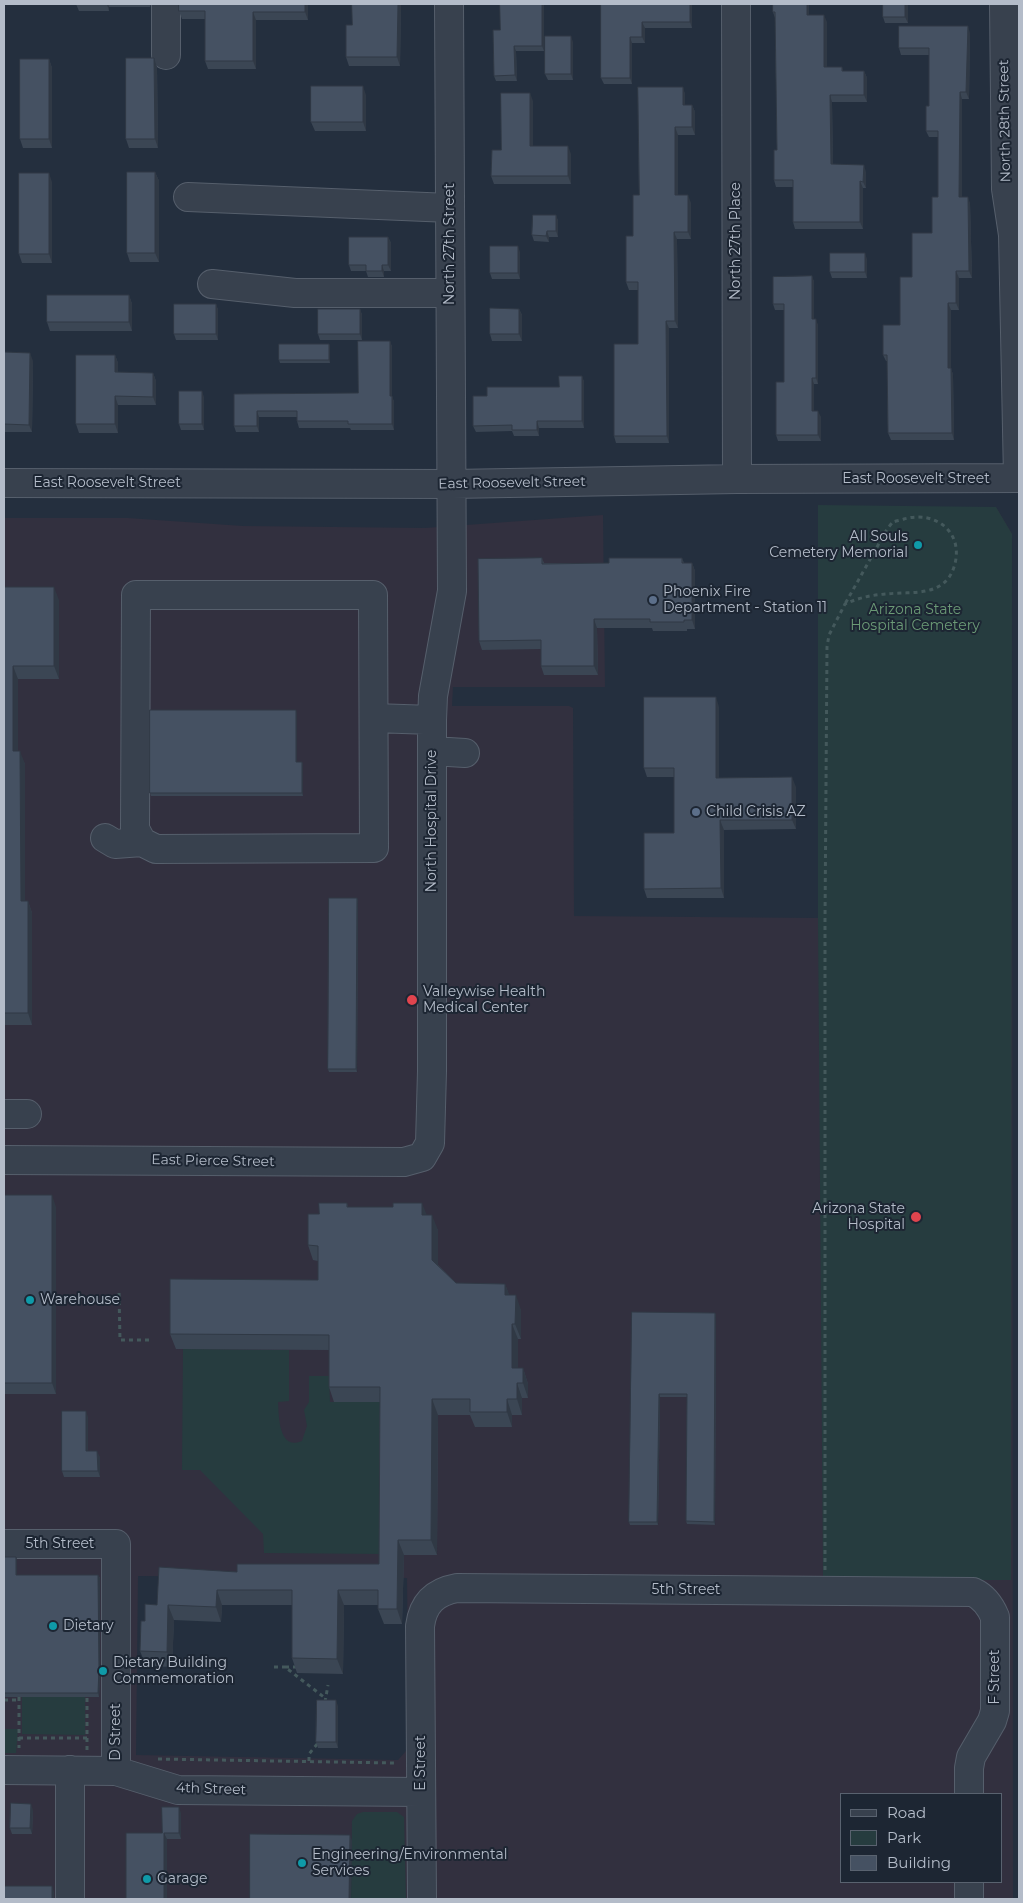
<!DOCTYPE html>
<style>
body{margin:0}
#map{position:relative;width:1023px;height:1903px;overflow:hidden;background:#242f3e;font-family:Montserrat,sans-serif}
canvas{display:block}
.frame{position:absolute;inset:0;border:5px solid #b4bcc9;pointer-events:none}
.legend{position:absolute;left:840px;top:1793px;width:162px;height:90px;box-sizing:border-box;background:#1d2633;border:1px solid #59626f;margin:0;padding:6px 9px;list-style:none;font-size:15px;color:#b4bcc9}
.legend li{display:flex;align-items:center;gap:10px;height:25px}
.legend b{width:25px;border:1px solid #59626f}
</style>
<div id="map">
<canvas width="1023" height="1903"></canvas>
<div class="frame"></div>
<ul class="legend">
<li><b style="height:6px;background:#38414e"></b>Road</li>
<li><b style="height:14px;background:#263c3f"></b>Park</li>
<li><b style="height:14px;background:#455162"></b>Building</li>
</ul>
</div>
<script>
const c = document.querySelector('canvas').getContext('2d');
c.lineJoin = 'round';
function paint(path, color) {
  c.fillStyle = color;
  c.fill(path, 'evenodd');
}
function stroke(path, color, width, dash) {
  c.strokeStyle = color;
  c.lineWidth = width;
  c.lineCap = dash ? 'butt' : 'round';
  c.setLineDash(dash || []);
  c.stroke(path);
}
function write(font, color, halo, rows, align = 'center') {
  c.font = font + ' Montserrat,sans-serif';
  c.lineWidth = 4;
  c.setLineDash([]);
  c.textBaseline = 'middle';
  c.strokeStyle = halo;
  c.fillStyle = color;
  for (const [text, x, y, turn = 0] of rows) {
    c.save();
    c.translate(x, y);
    c.rotate((+turn || 0) * Math.PI / 180);
    c.textAlign = isNaN(turn) ? turn : align;
    if (halo) c.strokeText(text, 0, 0);
    c.fillText(text, 0, 0);
    c.restore();
  }
}
const medical = new Path2D(`
 M996,507L1012,534L1013,1899H4V518H128L243,526L425,528L603,515L605,687H453L452,706H569L573,708L574,916L818,918ZM138,1576L407,1578L409,1742L406,1751L398,1760L136,1755ZM842,1794H1002V1882H842Z`);
const green = new Path2D(`
 M818,505L996,507L1012,534L1011,1580H823L818,918Z
 M183,1349L289,1350V1401L278,1402C279,1415 278,1451 302,1441L307,1426L304,1410L309,1402V1376H329L330,1402H386L385,1554L264,1553L263,1534L200,1470H182Z
 M22,1697H85V1735L22,1734Z
 M4,1729H18L16,1753H4Z
 M363,1812H397L404,1817L406,1899H351L352,1821L357,1814Z`);
const path = new Path2D(`
 M119,1293L120,1340H150
 M825,1570V921L827,647L829,635L845,604C858,598 871,595 886,594C911,591 944,598 954,567C965,533 936,510 904,519C901,520 896,521 893,522C891,524 888,528 886,531L845,604
 M274,1667H285
 M297,1667H285L325,1698
 M19,1697V1748
 M4,1700H19
 M325,1702L328,1685
 M19,1738H87V1697
 M87,1738V1750
 M158,1759L395,1763
 M309,1761V1754L318,1743`);
const minor = new Path2D(`
 M736,4L737,479
 M1004,4L1006,189L1013,235L1018,478
 M166,55V4
 M188,197L450,208
 M212,284L295,293H450
 M4,483L452,484L737,479L1019,478
 M374,718L432,720
 M432,751L465,753
 M105,838L115,844L142,842L156,849L374,848L373,595H136L135,829L142,842
 M4,1114H27
 M4,1160L404,1162L422,1157L430,1143L432,1071V720L433,696L452,591L449,4
 M4,1544H116V1771
 M4,1770L116,1771L178,1790L421,1792
 M70,1899V1770
 M422,1899L420,1626C423,1603 435,1592 457,1588L973,1592C984,1597 990,1605 995,1617V1711L992,1721L971,1757L969,1768V1794
 M969,1899V1882`);
const wall = new Path2D(`
 M76,4H151L150,7H109V11H79Z
 M308,4V20H256V69H208L205,61V19H182L179,11Z
 M352,4H401L400,66H349L346,57L352,25Z
 M544,4V51H516L517,81H496L494,76L500,30Z
 M601,4H692V28H645V43H632V84H604L601,78Z
 M809,4V15L827,22V67H842L843,71H864L867,78V102H832L833,164L866,172V188H863V229H795L793,222V187H776L774,180L777,150L775,18L773,12Z
 M908,4V23H885L883,17Z
 M970,33L969,99H962V197L970,203L972,278H959V310H951V368L953,375L954,440H891L888,433L887,361H886L883,355L900,325L912,277L932,233L938,197V137H929L926,131L929,106V55H901L899,48Z
 M573,42V80H548L545,74Z
 M154,58L157,67L158,148H129L126,139Z
 M49,59L52,68V148H23L20,139Z
 M683,87L685,95V105H692L695,112V135H678V195L691,203V239H677L678,328H669V443H616L614,436L638,344V290H629L626,282L633,236Z
 M366,95V131H315L311,122Z
 M533,101V146L571,154V184H494L491,176L501,150Z
 M155,172L159,181V262H130L127,253Z
 M52,182V263H22L19,254Z
 M556,215L558,221V237H549V242L534,241L532,235Z
 M388,237L391,243V271H384V277H368L366,271H351L349,265Z
 M520,252V279H492L490,273Z
 M867,259V278H832L830,272Z
 M812,276L814,282V319L818,325V384H814V411L821,417V441H778L776,435L784,382V310H775L773,304Z
 M129,295L132,304V331H50L47,322Z
 M216,304L218,310V340H176L174,334Z
 M360,309L362,315V340H320L318,334Z
 M519,309L522,315V341H492L490,334Z
 M390,341L392,347V396L394,402V430H351L350,428H299L297,421V417H259V432H236L234,426V394L358,393Z
 M329,344L330,347V363H280L279,360Z
 M4,352L33,361L32,432H4Z
 M115,355L118,363V372L153,373L156,381V405H118V433H79L76,424Z
 M582,376L584,382V428H539V436H514L512,431L476,432L473,426L487,396L559,387Z
 M204,397V430H181L179,424Z
 M542,558L544,563H609L682,558L684,563H692L695,571V629H687V631H653L652,628H597L598,675H544L541,666V649L482,650L479,641Z
 M4,587L59,600V679H18V751L25,764V901H28L32,913V1025H4Z
 M719,707V778L796,787V829L724,830V898H647L644,889L674,833V777H647L644,768Z
 M297,713V762H302L303,765V796H151L150,793Z
 M357,898L358,902L357,1072H329L328,1069Z
 M4,1195L56,1207V1394H4Z
 M347,1203L348,1207L427,1215L438,1230V1265L456,1283L505,1284L509,1295L521,1310V1339H518V1368H523L528,1384V1398H522V1415H512V1427H475L470,1415H438L437,1555H404L402,1624H384L378,1609V1605H344L343,1674L297,1673L292,1658V1605H222L221,1622L174,1620L172,1667L146,1666L140,1651L145,1621L157,1605L237,1572L379,1564L380,1402H334L329,1387V1350L176,1349L170,1334L318,1280V1261L313,1260L308,1245L319,1214Z
 M632,1312L715,1313L716,1316L715,1525L687,1524L686,1521L687,1397H660L658,1525H630L629,1522Z
 M88,1417V1451L100,1457V1477H64L62,1471Z
 M4,1557H16L17,1560V1575H98L100,1578V1671L99,1697H4Z
 M338,1706V1748H318L316,1742Z
 M33,1810L32,1834H12L10,1828Z
 M181,1813V1839H167V1899L162,1833Z`);
const shadedWall = new Path2D(`
 M107,4H108L109,7V11Z
 M305,4H308V20L305,12Z
 M398,4H401L400,66L397,57Z
 M542,4H544V51L542,46Z
 M690,4H692V28L690,22Z
 M807,4H809V22L807,15Z
 M905,4H908V23L905,17Z
 M253,12L256,20V69L253,61Z
 M824,15L827,22V74L824,67Z
 M642,22L645,28V43L642,37Z
 M968,26L970,33L969,99L966,92Z
 M571,36L573,42V80L571,74Z
 M630,37L632,43V84L630,78Z
 M514,46L516,51L517,81L515,75Z
 M154,58L157,67L158,148L155,139Z
 M49,59L52,68V148L49,139Z
 M864,71L867,78V102L864,95Z
 M363,86L366,95V131L363,122Z
 M683,87L685,95V112L683,105Z
 M960,92L962,99V203L959,197Z
 M530,93L533,101V154L530,146Z
 M830,95L832,102L833,171L831,164Z
 M692,105L695,112V135L692,127Z
 M675,127L678,135V203L675,195Z
 M568,146L571,154V184L568,176Z
 M864,165L866,172V188L863,182Z
 M155,172L159,181V262L155,253Z
 M49,173L52,182V263L49,254Z
 M860,181L863,188V229L860,222Z
 M688,195L691,203V239L688,232Z
 M968,197L970,203L972,278L969,271Z
 M556,215L558,221V237L556,231Z
 M547,231L549,237V242L546,236Z
 M674,232L677,239L678,328L675,321Z
 M388,237L391,243V271L388,265Z
 M518,246L520,252V279L518,273Z
 M865,253L867,259V278L865,272Z
 M382,265L384,271V277L382,271Z
 M956,271L959,278V310L956,303Z
 M812,276L814,282V325L812,319Z
 M129,295L132,304V331L129,322Z
 M948,303L951,310V375L948,368Z
 M216,304L218,310V340L216,334Z
 M360,309L362,315V340L360,334Z
 M519,309L522,315V341L519,334Z
 M816,319L818,325V384L816,378Z
 M666,321L669,328V443L667,436Z
 M390,341L392,347V396L394,402V430L392,424L390,396Z
 M329,344L330,347V363L329,360Z
 M30,353L33,361L32,432L29,425Z
 M115,355L118,363V380L115,372Z
 M951,368L953,375L954,440L952,433Z
 M153,373L156,381V405L153,397Z
 M582,376L584,382V428L582,421Z
 M812,378L814,384V417L812,411Z
 M202,391L204,397V430L202,424Z
 M115,396L118,405V433L115,424Z
 M257,411L259,417V432L257,426Z
 M818,411L821,417V441L818,435Z
 M537,421L539,428V436L537,430Z
 M692,563L695,571V629L692,620Z
 M54,587L59,600V679L54,666Z
 M594,619L597,628L598,675L594,666Z
 M13,666L18,679V764L13,751Z
 M716,697L719,707V787L716,778Z
 M296,710L297,713V765L296,762Z
 M20,751L25,764V913L21,901Z
 M302,762L303,765V796L302,793Z
 M792,777L796,787V829L792,820Z
 M720,820L724,830V898L721,888Z
 M357,898L358,902L357,1072L356,1069Z
 M28,901L32,913V1025L28,1013Z
 M52,1195L56,1207V1394L52,1383Z
 M422,1203L428,1218L422,1215Z
 M432,1215L438,1230V1275L432,1260Z
 M505,1284L511,1299L505,1295Z
 M516,1295L521,1310V1339L515,1324Z
 M715,1313L716,1316L715,1525L714,1522Z
 M512,1324L518,1339V1384L512,1368Z
 M523,1368L528,1384V1398L523,1383Z
 M517,1383L522,1398V1415L517,1399Z
 M659,1394L660,1397L658,1525L657,1522Z
 M432,1399L438,1415L437,1555L431,1540Z
 M507,1399L512,1415V1427L507,1412Z
 M86,1411L88,1417V1457L86,1451Z
 M97,1451L100,1457V1477L98,1471Z
 M398,1540L404,1555L402,1624L397,1609Z
 M16,1557L17,1560V1578L16,1575Z
 M98,1575L100,1578V1671L99,1697L98,1693Z
 M217,1590L222,1605L221,1622L216,1607Z
 M338,1590L344,1605L343,1674L337,1659Z
 M168,1605L174,1620L172,1667L167,1652Z
 M336,1700L338,1706V1748L336,1742Z
 M31,1804L33,1810L32,1834L30,1828Z
 M179,1807L181,1813V1839L179,1833Z
 M164,1833L167,1839V1899H164Z
 M350,1835L352,1841L351,1899H349Z
 M52,1886L54,1892V1899H52Z`);
const building = new Path2D(`
 M179,4H305V12H253V61H205V11H179Z
 M352,4H398L397,57H346V25H352Z
 M500,4H542V46H514L515,75L494,76L493,30H500Z
 M601,4H690V22H642V37H630V78H601Z
 M773,4H807V15H824V67H842V71H864V95H830L831,164L864,165L863,182L860,181V222H793V180H774V150H777L775,12H773Z
 M883,4H905V17H883Z
 M899,26H968L966,92H960L959,197H968L969,271H956V303H948V368H951L952,433H888L887,355H883V325H900V277H912V233H932V197H938V131H926V106H929V48H899Z
 M545,36H571V74H545Z
 M126,58H154L155,139H126Z
 M20,59H49V139H20Z
 M311,86H363V122H311Z
 M638,87H683V105H692V127H675V195H688V232H674L675,321H666L667,436H614V344H638V282H626V236H633V195H639Z
 M501,93H530V146H568V176H491L492,150H501Z
 M127,172H155V253H127Z
 M19,173H49V254H19Z
 M533,215H556V231H547L546,236L532,235Z
 M349,237H388V265H382V271H366V265H349Z
 M490,246H518V273H490Z
 M830,253H865V272H830Z
 M812,276V319H816V378H812V411H818V435H776V382H784V304H773V277Z
 M47,295H129V322H47Z
 M174,304H216V334H174Z
 M490,308L519,309V334H490Z
 M318,309H360V334H318Z
 M358,341H390V396H392V424H348V421H297V411H257V426H234V394L358,393Z
 M279,344H329V360H279Z
 M4,352L30,353L29,425L4,424Z
 M76,355H115V372L153,373V397L115,396V424H76Z
 M559,376H582V421H537V430H512V425L473,426V396H487V387H559Z
 M179,391H202V424H179Z
 M542,558V564L609,563V558H682V563H692V620H684V622H650V619H594V666H541V640L479,641L478,559Z
 M4,587H54V666H13V751H20L21,901H28V1013H4Z
 M644,697H716V778L792,777V820H720L721,888L644,889V833H674V768H644Z
 M150,710H296V762H302V793H150Z
 M329,898H357L356,1069H328Z
 M4,1195H52V1383H4Z
 M319,1203H347V1207H393V1203H422V1215H432V1260L456,1283L505,1284V1295H516L515,1324H512V1368H523V1383H517V1399H507V1412H470V1399H432L431,1540H398L397,1609H378V1590H338L337,1659L292,1658V1590H217L216,1607L168,1605L167,1652L140,1651L141,1621H145V1604L157,1605L159,1567L237,1572V1564H379L380,1387H329V1335L170,1334V1279L318,1280V1246L308,1245V1214H319Z
 M632,1312L715,1313L714,1522L686,1521L687,1394H659L657,1522H629Z
 M62,1411H86V1451H97L98,1471H62Z
 M4,1557H16V1575H98L99,1668L98,1693H4Z
 M317,1700H336V1742H316Z
 M11,1803L31,1804L30,1828H10Z
 M162,1807H179V1833H164V1899H126V1833H162Z
 M250,1834L350,1835L349,1899H250Z
 M4,1886H52V1899H4Z`);
const markers = [
 [918,545,5,"#0f9aa8"],
 [653,600,5,"#5c6f8a"],
 [696,812,5,"#5c6f8a"],
 [412,1000,6,"#e0444e"],
 [916,1217,6,"#e0444e"],
 [30,1300,5,"#0f9aa8"],
 [53,1626,5,"#0f9aa8"],
 [103,1671,5,"#0f9aa8"],
 [302,1863,5,"#0f9aa8"],
 [147,1879,5,"#0f9aa8"]
];
const streetNames = [
 ["North 28th Street",1005,121,-91],
 ["North 27th Place",736,241,-90],
 ["North 27th Street",450,244,-90],
 ["East Roosevelt Street",916,479],
 ["East Roosevelt Street",107,483],
 ["East Roosevelt Street",512,483,-1],
 ["North Hospital Drive",432,821,-90],
 ["East Pierce Street",213,1161,1],
 ["5th Street",60,1544],
 ["5th Street",686,1590],
 ["F Street",995,1677,-90],
 ["D Street",116,1732,-90],
 ["E Street",421,1763,-90],
 ["4th Street",211,1789,2]
];
const poiNames = [
 ["All Souls",908,537,"right"],
 ["Cemetery Memorial",908,553,"right"],
 ["Phoenix Fire",663,592],
 ["Department - Station 11",663,608],
 ["Child Crisis AZ",706,812],
 ["Valleywise Health",423,992],
 ["Medical Center",423,1008],
 ["Arizona State",905,1209,"right"],
 ["Hospital",905,1225,"right"],
 ["Warehouse",40,1300],
 ["Dietary",63,1626],
 ["Dietary Building",113,1663],
 ["Commemoration",113,1679],
 ["Engineering/Environmental",312,1855],
 ["Services",312,1871],
 ["Garage",157,1879]
];
const parkNames = [
 ["Arizona State",915,610],
 ["Hospital Cemetery",915,626]
];
paint(medical, '#32303f');
paint(green, '#263c3f');
stroke(minor, '#565f6c', 30);
stroke(path, '#44595c', 3, [4, 4]);
stroke(minor, '#38414e', 28);
paint(wall, '#3b4654');
paint(shadedWall, '#303945');
paint(building, '#455162');
stroke(building, '#303945', 1);
for (const [x, y, r, color] of markers) {
  const dot = new Path2D();
  dot.arc(x, y, r, 0, 2 * Math.PI);
  c.fillStyle = color;
  c.fill(dot);
  stroke(dot, '#1d2633', 2);
}
write('14px', '#b4bcc9', '#1d2633', streetNames);
write('14px', '#b4bcc9', '#1d2633', poiNames, 'left');
write('14px', '#6b9a76', '#1d2633', parkNames);
</script>
